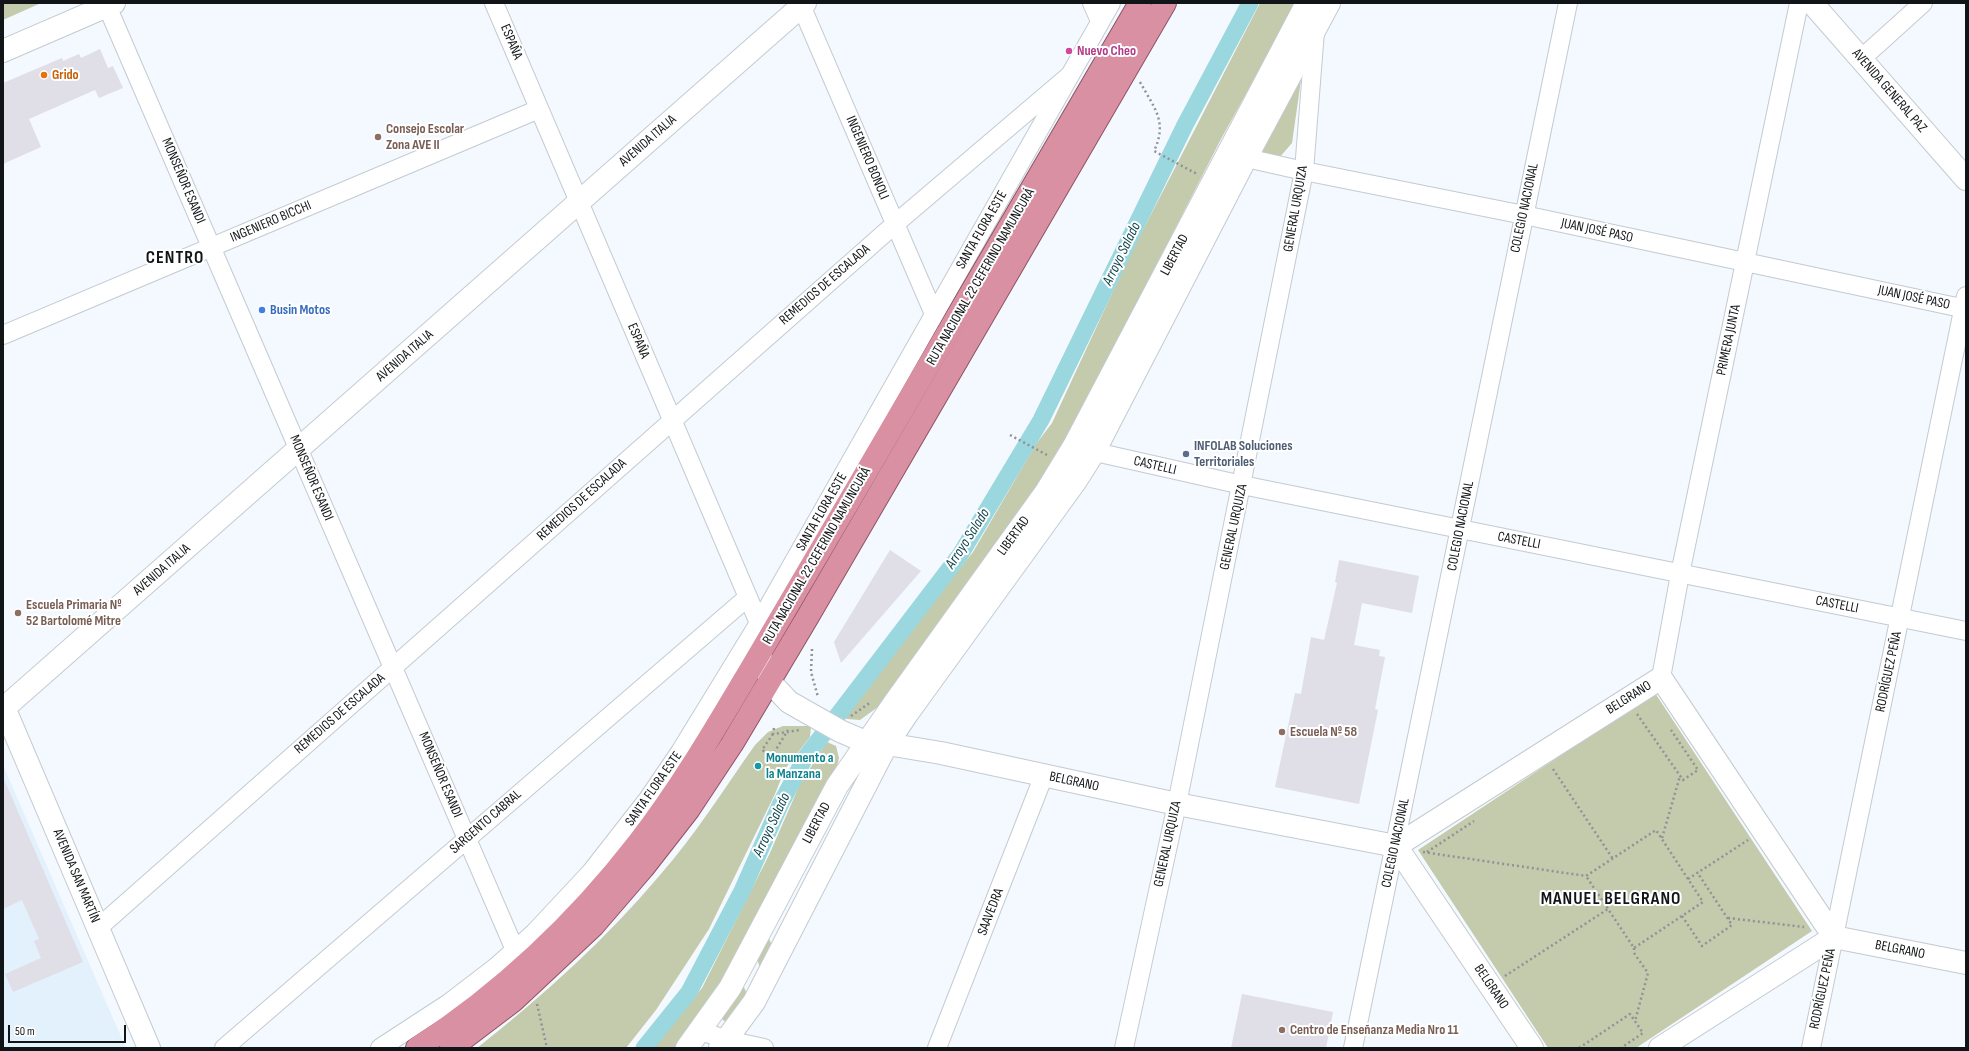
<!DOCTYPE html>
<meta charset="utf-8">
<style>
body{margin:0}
#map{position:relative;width:1969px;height:1051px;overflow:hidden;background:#f3f9fe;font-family:"Sofia Sans Condensed",sans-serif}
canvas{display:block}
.frame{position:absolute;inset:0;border:4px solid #121517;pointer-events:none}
.scale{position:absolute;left:8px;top:1025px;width:118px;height:18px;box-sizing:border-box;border:2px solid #121517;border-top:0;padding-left:5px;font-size:12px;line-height:14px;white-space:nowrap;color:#121517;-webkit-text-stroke:3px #fff;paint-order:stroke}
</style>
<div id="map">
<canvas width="1969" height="1051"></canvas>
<div class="frame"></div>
<div class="scale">50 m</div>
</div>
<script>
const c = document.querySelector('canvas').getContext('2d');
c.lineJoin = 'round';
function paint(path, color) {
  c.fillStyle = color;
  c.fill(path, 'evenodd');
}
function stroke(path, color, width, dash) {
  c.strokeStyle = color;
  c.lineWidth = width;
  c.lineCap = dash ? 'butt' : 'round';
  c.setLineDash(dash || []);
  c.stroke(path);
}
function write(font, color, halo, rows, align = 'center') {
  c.font = font + ' "Sofia Sans Condensed",sans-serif';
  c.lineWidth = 4;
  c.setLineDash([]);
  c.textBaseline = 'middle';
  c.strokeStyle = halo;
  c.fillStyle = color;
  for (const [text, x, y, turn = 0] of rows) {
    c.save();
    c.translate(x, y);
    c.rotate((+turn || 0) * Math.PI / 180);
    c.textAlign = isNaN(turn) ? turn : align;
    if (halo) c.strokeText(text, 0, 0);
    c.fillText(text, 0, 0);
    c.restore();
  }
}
const built = new Path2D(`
 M3,765L126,1048H3Z`);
const green = new Path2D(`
 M3,3H41L3,20Z
 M1260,3H1296L1221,139L1057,459L882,704L860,720L847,719L838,714L870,683L973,552L1036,444L1052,423L1128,259Z
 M1298,78L1301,80L1292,143L1279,158L1265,157L1262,149Z
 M1655,693L1812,931L1636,1048H1548L1418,850Z
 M783,726H811L810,737L785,769L775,794L709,929L656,1010L626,1048H477C543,996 606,939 660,875C695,835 724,789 755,745L768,732Z
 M827,742L836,746L839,758L836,770L723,983L674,1048H653L702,988L769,855L800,784Z
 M767,934L773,948L761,971L756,956Z
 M742,983L748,996L727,1023L718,1016Z`);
const canal = new Path2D(`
 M644,1048L689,992L742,891L781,803L805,758L960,555L1041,420L1185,125L1250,3`);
const building = new Path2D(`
 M100,49L108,68L113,66L123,88L99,98L95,90L29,119L41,147L3,164V83L62,58L63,61L79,54L81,58Z
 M890,550L921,571L841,663L834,642Z
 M1339,560L1419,576L1412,613L1362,603L1354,645L1380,650L1379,656L1385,657L1375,709L1378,710L1359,804L1275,787L1295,693L1301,694L1311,637L1324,640L1337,583L1335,582Z
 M3,777L83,962L13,992L5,974L41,958L34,941L39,939L22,900L3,909Z
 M1242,994L1333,1012L1326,1048H1231Z`);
const path = new Path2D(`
 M1140,82C1154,108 1168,121 1154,151L1197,174
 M1010,435L1047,455
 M812,649L811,672L818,697
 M1637,714L1683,780L1698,770L1671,730
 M851,716L871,702
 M774,728L773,734L800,730
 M773,734L762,750L772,756L788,730
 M1553,769L1613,859
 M1662,838L1680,776
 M1423,852L1586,876L1656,830L1703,902L1634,948L1586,876
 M1427,852L1474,821
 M1688,879L1748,840
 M1682,916L1702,946L1732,925L1697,872
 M1728,918L1804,927
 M1634,948V953L1648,973L1635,1021
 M1505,976L1608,909
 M537,1004L547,1048
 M1579,1048L1630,1014L1643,1033L1621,1048`);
const minor = new Path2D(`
 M494,3L759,623L764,669L769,681
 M800,3L934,314
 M1092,3L1100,21
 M107,6L515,950
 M1861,59L1923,3
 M1233,155L1304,171L1524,215L1966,309
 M3,335L539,109
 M1082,449L1242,485L1966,631
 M1661,678L1680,574L1799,3
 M98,928L895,224L1070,75
 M701,1031L727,1040L764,1048
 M224,1048L748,597
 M380,1048L449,1003L496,967L534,933L591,872L648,799L680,752L759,623L1111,3
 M937,1048L1044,775
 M1124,1048L1177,804L1304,171L1315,31
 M1353,1048L1568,3
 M1811,1048L1966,296`);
const tertiary = new Path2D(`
 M769,681L789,702L840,731L868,743L887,744L941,753L1177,804L1396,846
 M3,705L149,1048
 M3,709L805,3
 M687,1048L730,988L837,786L895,702L1046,492L1074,446L1307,3
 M720,1048L754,1002L887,744L907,714L1075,482L1094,452L1246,158L1329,3
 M1532,1048L1396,846L1661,678L1834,937
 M1660,1048L1834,937L1966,963`);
const secondary = new Path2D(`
 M1812,3L1966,179
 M3,51L114,3`);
const trunk = new Path2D(`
 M417,1048C501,994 577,922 638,843C680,789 715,729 750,670C787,607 824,544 861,481C954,322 1047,162 1140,3
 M451,1048L513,1001L593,926L643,868L689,809L732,744L807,618L1165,3`);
const markers = [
 [1069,51,4,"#d1479c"],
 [44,75,4,"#e8710a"],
 [378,137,4,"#8d6e63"],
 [262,310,4,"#3f7fe0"],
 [1186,454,4,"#5c6f8a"],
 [18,613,4,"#8d6e63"],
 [1282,732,4,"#8d6e63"],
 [758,766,4,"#0f9aa8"],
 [1282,1030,4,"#8d6e63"]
];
const streetNames = [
 ["ESPAÑA",511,42,67],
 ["AVENIDA GENERAL PAZ",1889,91,49],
 ["AVENIDA ITALIA",648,141,-41],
 ["INGENIERO BONOLI",867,158,67],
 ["MONSEÑOR ESANDI",183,181,67],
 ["COLEGIO NACIONAL",1525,208,-78],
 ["GENERAL URQUIZA",1296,209,-80],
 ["INGENIERO BICCHI",271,222,-23],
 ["SANTA FLORA ESTE",982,230,-60],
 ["JUAN JOSÉ PASO",1597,231,12],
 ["LIBERTAD",1175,255,-62],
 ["RUTA NACIONAL 22 CEFERINO NAMUNCURÁ",981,277,-60],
 ["REMEDIOS DE ESCALADA",825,285,-41],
 ["JUAN JOSÉ PASO",1914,298,12],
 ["PRIMERA JUNTA",1729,340,-78],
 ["ESPAÑA",638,341,67],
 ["AVENIDA ITALIA",405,356,-41],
 ["CASTELLI",1155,466,13],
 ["MONSEÑOR ESANDI",311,478,67],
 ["REMEDIOS DE ESCALADA",582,500,-42],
 ["SANTA FLORA ESTE",822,512,-60],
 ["COLEGIO NACIONAL",1461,526,-79],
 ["GENERAL URQUIZA",1234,527,-78],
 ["LIBERTAD",1014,536,-54],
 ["CASTELLI",1519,541,11],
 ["RUTA NACIONAL 22 CEFERINO NAMUNCURÁ",817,556,-60],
 ["AVENIDA ITALIA",162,570,-41],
 ["CASTELLI",1837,605,11],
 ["RODRÍGUEZ PEÑA",1889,672,-78],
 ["BELGRANO",1629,698,-32],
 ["REMEDIOS DE ESCALADA",340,714,-41],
 ["MONSEÑOR ESANDI",440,775,67],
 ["BELGRANO",1074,782,12],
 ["SANTA FLORA ESTE",654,789,-55],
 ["SARGENTO CABRAL",486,822,-41],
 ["LIBERTAD",817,823,-62],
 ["COLEGIO NACIONAL",1396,843,-78],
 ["GENERAL URQUIZA",1168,844,-78],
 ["AVENIDA SAN MARTÍN",76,876,67],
 ["SAAVEDRA",991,912,-69],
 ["BELGRANO",1900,950,11],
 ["BELGRANO",1491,987,56],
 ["RODRÍGUEZ PEÑA",1823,989,-78]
];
const hotelNames = [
 ["Nuevo Cheo",1077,51]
];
const foodNames = [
 ["Grido",52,75]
];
const educationNames = [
 ["Consejo Escolar",386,129],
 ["Zona AVE II",386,145],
 ["Escuela Primaria Nº",26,605],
 ["52 Bartolomé Mitre",26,621],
 ["Escuela Nº 58",1290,732],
 ["Centro de Enseñanza Media Nro 11",1290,1030]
];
const shopNames = [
 ["Busin Motos",270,310]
];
const serviceNames = [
 ["INFOLAB Soluciones",1194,446],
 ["Territoriales",1194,462]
];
const cultureNames = [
 ["Monumento a",766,758],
 ["la Manzana",766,774]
];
const waterNames = [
 ["Arroyo Salado",1122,254,-64],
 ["Arroyo Salado",968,539,-57],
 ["Arroyo Salado",772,825,-65]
];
const districtNames = [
 ["CENTRO",175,258],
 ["MANUEL BELGRANO",1611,899]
];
paint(built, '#e3f1fd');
paint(green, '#c4caac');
stroke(canal, '#9ad7df', 17);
paint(building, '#e0dee7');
stroke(minor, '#c3cbd1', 20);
stroke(tertiary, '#c3cbd1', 24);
stroke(secondary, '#c3cbd1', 24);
stroke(trunk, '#8e5363', 24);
stroke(path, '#8e9396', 2.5, [2, 3]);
stroke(minor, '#fff', 18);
stroke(tertiary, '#fff', 22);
stroke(secondary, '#fff', 22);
stroke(trunk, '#da90a3', 22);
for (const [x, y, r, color] of markers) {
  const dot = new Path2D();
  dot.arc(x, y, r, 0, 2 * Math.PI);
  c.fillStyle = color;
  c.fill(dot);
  stroke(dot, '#fff', 1.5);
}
write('14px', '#121517', '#fff', streetNames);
write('bold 14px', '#b23c85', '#fff', hotelNames, 'left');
write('bold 14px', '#c56008', '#fff', foodNames, 'left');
write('bold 14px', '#785e54', '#fff', educationNames, 'left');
write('bold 14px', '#366cbe', '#fff', shopNames, 'left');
write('bold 14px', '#4e5e75', '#fff', serviceNames, 'left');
write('bold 14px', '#0d838f', '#fff', cultureNames, 'left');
write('italic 15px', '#0d444b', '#fff', waterNames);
c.letterSpacing = '1px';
write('bold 18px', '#121517', '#fff', districtNames);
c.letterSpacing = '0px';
</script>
